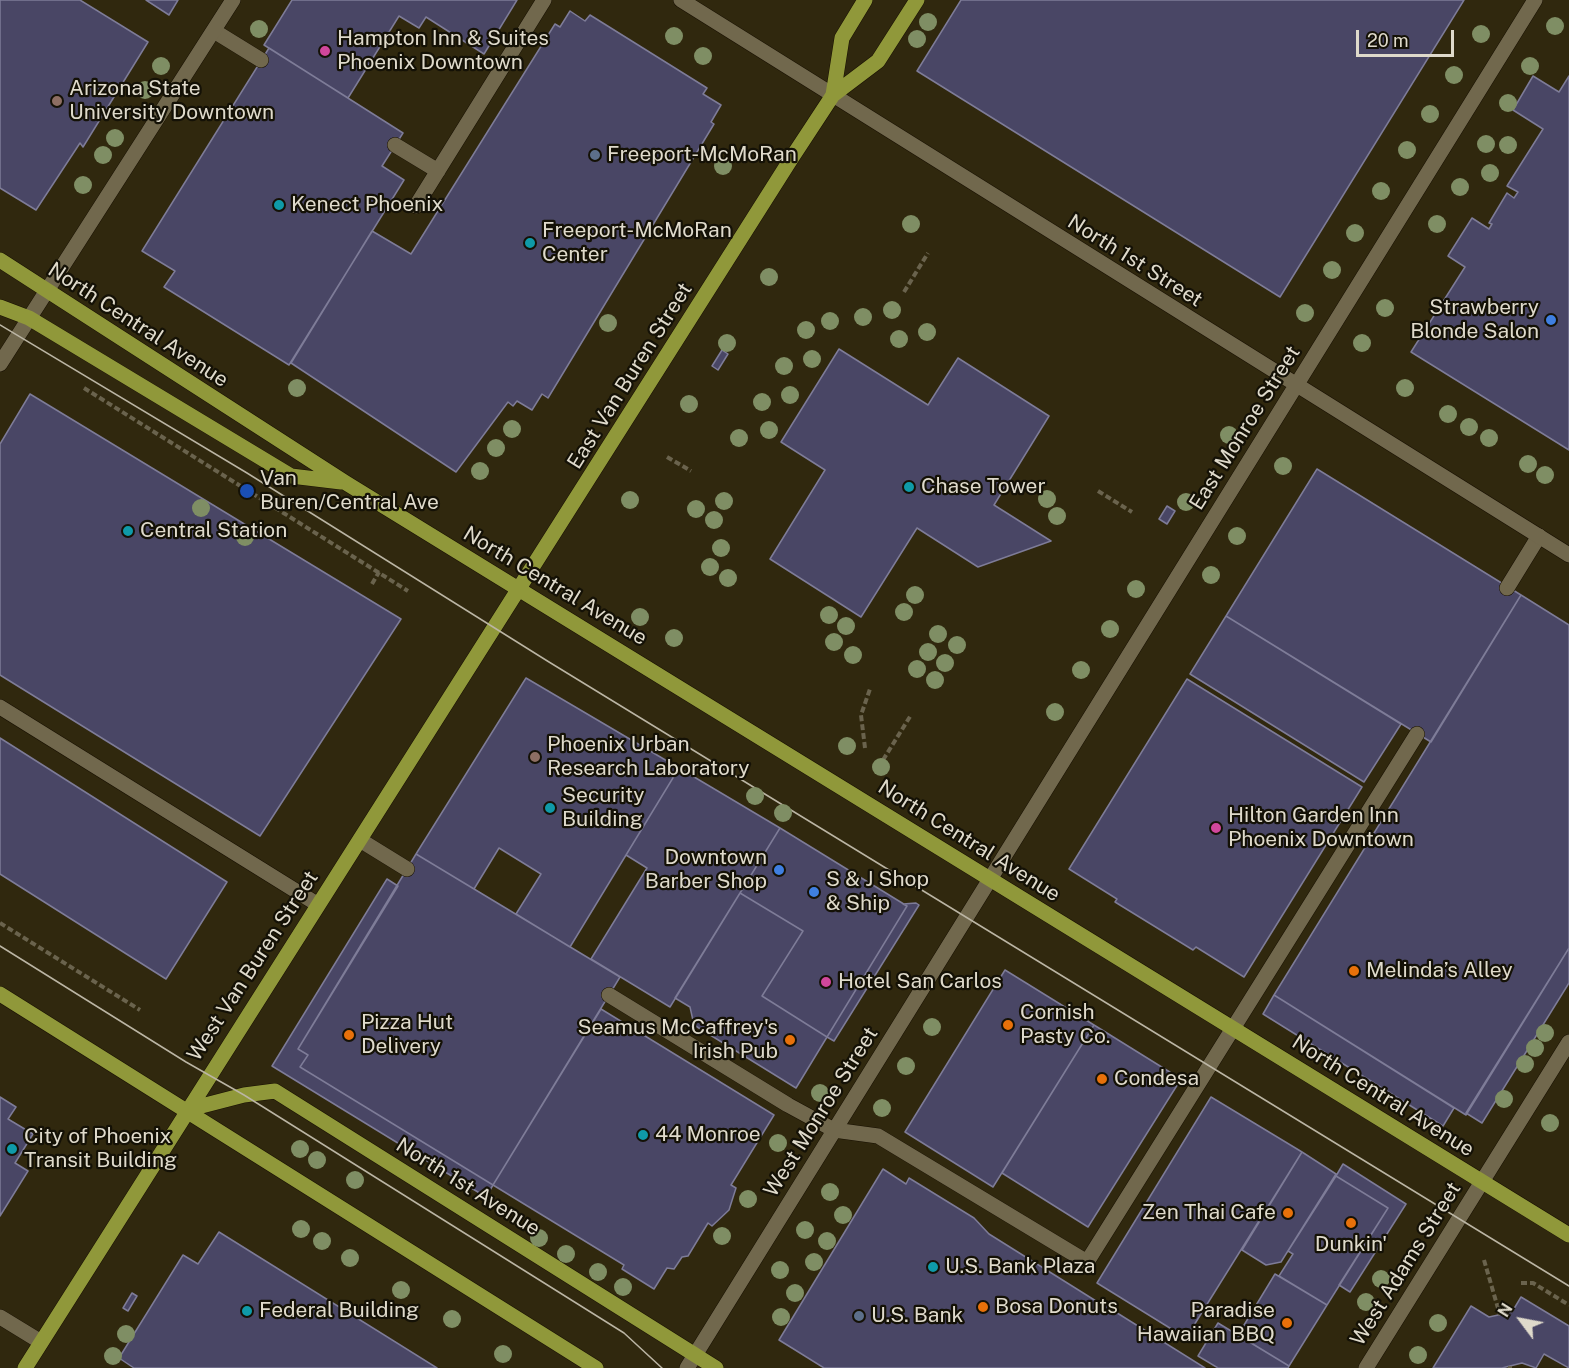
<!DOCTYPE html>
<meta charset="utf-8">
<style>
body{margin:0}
#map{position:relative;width:1569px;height:1368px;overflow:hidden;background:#30280e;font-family:"Public Sans",sans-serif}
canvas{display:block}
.north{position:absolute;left:1491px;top:1290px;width:60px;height:60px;-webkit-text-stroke:4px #141106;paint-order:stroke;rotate:302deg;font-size:16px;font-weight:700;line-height:24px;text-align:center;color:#dfdacb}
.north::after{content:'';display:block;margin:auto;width:21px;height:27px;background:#dfdacb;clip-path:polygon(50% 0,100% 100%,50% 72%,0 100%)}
.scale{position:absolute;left:1356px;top:30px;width:98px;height:27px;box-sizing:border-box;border:3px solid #dfdacb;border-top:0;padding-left:8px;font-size:18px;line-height:21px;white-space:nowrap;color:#dfdacb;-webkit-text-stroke:4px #141106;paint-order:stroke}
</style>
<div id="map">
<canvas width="1569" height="1368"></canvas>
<div class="north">N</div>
<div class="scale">20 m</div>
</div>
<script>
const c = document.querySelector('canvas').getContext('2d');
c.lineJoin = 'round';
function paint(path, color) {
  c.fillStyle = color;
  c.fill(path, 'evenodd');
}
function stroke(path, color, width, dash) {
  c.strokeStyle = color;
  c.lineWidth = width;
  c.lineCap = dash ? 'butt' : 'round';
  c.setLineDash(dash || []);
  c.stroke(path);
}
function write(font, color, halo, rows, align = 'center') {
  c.font = font + ' "Public Sans",sans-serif';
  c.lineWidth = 4.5;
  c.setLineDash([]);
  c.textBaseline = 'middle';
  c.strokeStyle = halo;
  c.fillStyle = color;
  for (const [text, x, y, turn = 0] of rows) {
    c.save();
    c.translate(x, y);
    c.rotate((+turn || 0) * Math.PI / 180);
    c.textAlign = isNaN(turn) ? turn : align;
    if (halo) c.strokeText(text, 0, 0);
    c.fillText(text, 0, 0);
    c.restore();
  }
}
const building = new Path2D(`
 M0,0H80L148,42L83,147L80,143L36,210L0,188Z
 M146,0H178L169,15Z
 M292,0H517L484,54L426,17L419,28L399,16L348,98L264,45Z
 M961,0H1464L1280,297L917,71Z
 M570,11L585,21L590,15L707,88L703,94L721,105L711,122L714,124L548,398L542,394L532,410L517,401L513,406L508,402L456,472L291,363L372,231L411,254L555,24L560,27Z
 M269,48L403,133L382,166L404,180L289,365L164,287L175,271L142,251Z
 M1533,76L1559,92L1569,76V450L1411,352L1465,267L1448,256L1472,218L1489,229L1492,224L1489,223L1507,193L1514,198L1518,192L1507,186L1543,129L1513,110Z
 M839,349L928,405L958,358L1049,416L994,505L1051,541L978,567L917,528L861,617L770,559L825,470L781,442Z
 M722,350L728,354L718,370L712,366Z
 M30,394L401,619L260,836L0,675V444Z
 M1317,469L1521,595L1431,742L1226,616Z
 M1167,506L1175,511L1167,524L1159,519Z
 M1521,595L1569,625V948L1466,1115L1274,995Z
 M1226,616L1401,724L1364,782L1190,674Z
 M526,678L679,768L570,947L516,914L541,874L499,848L474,889L416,854Z
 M1187,679L1362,787L1244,977L1196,947L1193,950L1115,902L1117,899L1069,869Z
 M0,738L227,882L166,979L0,874Z
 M679,768L780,828L670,1007L591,959L647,868L626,855Z
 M780,828L907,906L827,1037L762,996L803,931L740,893Z
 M416,854L620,977L493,1185L300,1067L308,1055L298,1049Z
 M387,879L398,886L298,1049L308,1055L300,1067L493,1185L486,1197L272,1066Z
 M740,893L803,931L762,996L827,1037L796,1088L694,1025L690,1007L675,998Z
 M916,903L919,905L834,1041L827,1037L907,906L903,904Z
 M1569,948V983L1482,1123L1466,1113Z
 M1005,970L1094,1025L993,1187L905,1132Z
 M1274,995L1454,1108L1443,1126L1263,1014Z
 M601,1009L774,1115L731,1185L736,1188L729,1210L712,1226L708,1223L688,1256L682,1257L674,1269L667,1268L654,1289L622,1269L624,1265L493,1185Z
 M1094,1025L1181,1079L1088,1227L1002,1173Z
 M0,1097L16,1107L8,1119L33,1134L15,1163L28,1171L0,1216Z
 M1211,1097L1302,1152L1186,1338L1097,1283Z
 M1302,1152L1336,1174L1281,1262L1266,1265L1242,1250Z
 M1343,1164L1406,1204L1350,1292L1339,1285L1388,1208L1336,1176Z
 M883,1169L906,1184L909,1178L974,1218L989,1234L1096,1301L1116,1308L1114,1311L1205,1368H824L792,1348L779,1340Z
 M1336,1176L1388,1208L1327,1305L1279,1276L1293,1254L1288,1251Z
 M219,1232L437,1368H134L119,1358L183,1255L198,1264Z
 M1275,1274L1327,1305L1289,1366L1238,1335Z
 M132,1293L137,1296L128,1311L123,1308Z
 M1521,1297L1569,1326V1368L1544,1354L1536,1368L1522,1363L1502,1368H1433L1471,1306L1489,1317L1512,1312Z
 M1218,1323L1289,1366L1288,1368H1218L1198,1356Z`);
const path = new Path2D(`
 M904,292L928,253
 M84,388L408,591
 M667,457L691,471
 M1098,491L1132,512
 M372,584L379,572
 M865,748L861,715L870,689
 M883,760L911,715
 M0,923L140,1010
 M1484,1260L1500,1315
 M1521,1283H1533L1569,1305
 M1510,1366V1368`);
const lane = new Path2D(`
 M214,31L261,60
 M395,145L438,171
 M416,206L544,0
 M1507,588L1539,536
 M0,707L317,904
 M360,840L407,869
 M609,995L788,1105L834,1130L878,1136L1087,1262L1417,734
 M0,1317L41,1342`);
const street = new Path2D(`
 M681,0L1569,555
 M0,364L233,0
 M687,1368L1535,0
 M1366,1368L1569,1042`);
const primary = new Path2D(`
 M833,95L842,38L865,0
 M0,260L346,483L1569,1235
 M0,307L29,318L291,476L341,482
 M0,994L596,1368
 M186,1110L244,1095L275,1091L716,1368
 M25,1368L791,159L833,95L878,61L917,0`);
const tram = new Path2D(`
 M0,325L247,473L549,662L1569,1286
 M0,946L186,1062L244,1095L624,1333L662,1368`);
const trees = [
 [928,22],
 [1555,26],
 [259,29],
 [1481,34],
 [674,36],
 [917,39],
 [703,56],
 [161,66],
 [1530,66],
 [1454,75],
 [145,90],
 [1508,103],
 [1430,114],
 [115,138],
 [1486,144],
 [1508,145],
 [1407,150],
 [103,155],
 [723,166],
 [1490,173],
 [83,185],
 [1460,187],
 [1381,191],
 [911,224],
 [1437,224],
 [1355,233],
 [1332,270],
 [769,277],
 [1385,308],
 [892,310],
 [1305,313],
 [863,317],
 [830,321],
 [608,323],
 [806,330],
 [927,332],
 [899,339],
 [727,343],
 [1362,343],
 [812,359],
 [784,366],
 [297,388],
 [1405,388],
 [790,395],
 [762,402],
 [689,404],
 [1448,414],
 [1469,427],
 [512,429],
 [769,430],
 [1229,435],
 [739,438],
 [1489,438],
 [496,448],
 [1528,464],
 [1283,466],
 [480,471],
 [1545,475],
 [1047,499],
 [630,500],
 [724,501],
 [1186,502],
 [201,508],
 [696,509],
 [1057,516],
 [714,520],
 [1237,536],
 [245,537],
 [721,548],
 [710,567],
 [1211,575],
 [728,578],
 [1136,589],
 [915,595],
 [904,612],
 [829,615],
 [640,617],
 [846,626],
 [1110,629],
 [938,634],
 [674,638],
 [834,642],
 [957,645],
 [928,652],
 [853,655],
 [945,663],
 [917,669],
 [1081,670],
 [935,680],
 [1055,712],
 [847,746],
 [881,767],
 [755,796],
 [783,813],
 [932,1027],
 [1545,1033],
 [1535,1048],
 [1525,1064],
 [906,1066],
 [820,1093],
 [1504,1099],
 [882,1108],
 [1550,1123],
 [778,1143],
 [300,1149],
 [317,1160],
 [355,1180],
 [830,1192],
 [748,1199],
 [843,1215],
 [301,1229],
 [805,1230],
 [722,1236],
 [539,1238],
 [322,1241],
 [827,1241],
 [566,1254],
 [350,1258],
 [814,1262],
 [780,1270],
 [598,1272],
 [1381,1279],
 [623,1287],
 [401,1290],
 [795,1293],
 [1366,1302],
 [781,1317],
 [452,1319],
 [1438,1323],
 [126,1334],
 [503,1354],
 [1418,1355],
 [113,1356]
];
const markers = [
 [325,51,6,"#d1479c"],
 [57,101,6,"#8d6e63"],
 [595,155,6,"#5c6f8a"],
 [279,205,6,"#0f9aa8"],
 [530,243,6,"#0f9aa8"],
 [1551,320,6,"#3f7fe0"],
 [909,487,6,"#0f9aa8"],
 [247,491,8,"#1a4fb4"],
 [128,531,6,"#0f9aa8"],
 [535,757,6,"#8d6e63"],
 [550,808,6,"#0f9aa8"],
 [1216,828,6,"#d1479c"],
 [779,870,6,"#3f7fe0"],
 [814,892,6,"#3f7fe0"],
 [1354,971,6,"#e8710a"],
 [826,982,6,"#d1479c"],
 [1008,1025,6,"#e8710a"],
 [349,1035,6,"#e8710a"],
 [790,1040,6,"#e8710a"],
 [1102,1079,6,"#e8710a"],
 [643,1135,6,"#0f9aa8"],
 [12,1149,6,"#0f9aa8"],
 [1288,1213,6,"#e8710a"],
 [1351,1223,6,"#e8710a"],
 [933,1267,6,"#0f9aa8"],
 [983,1307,6,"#e8710a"],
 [247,1311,6,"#0f9aa8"],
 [859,1316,6,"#5c6f8a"],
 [1287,1323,6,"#e8710a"]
];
const poiNames = [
 ["Hampton Inn & Suites",337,39],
 ["Phoenix Downtown",337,63],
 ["Arizona State",69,89],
 ["University Downtown",69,113],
 ["Freeport-McMoRan",607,155],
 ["Kenect Phoenix",291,205],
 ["Freeport-McMoRan",542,231],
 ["Center",542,255],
 ["Strawberry",1539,308,"right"],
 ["Blonde Salon",1539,332,"right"],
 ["Van",260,479],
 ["Buren/Central Ave",260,503],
 ["Chase Tower",921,487],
 ["Central Station",140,531],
 ["Phoenix Urban",547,745],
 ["Research Laboratory",547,769],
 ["Security",562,796],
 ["Building",562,820],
 ["Hilton Garden Inn",1228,816],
 ["Phoenix Downtown",1228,840],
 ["Downtown",767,858,"right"],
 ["Barber Shop",767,882,"right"],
 ["S & J Shop",826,880],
 ["& Ship",826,904],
 ["Melinda’s Alley",1366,971],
 ["Hotel San Carlos",838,982],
 ["Cornish",1020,1013],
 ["Pasty Co.",1020,1037],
 ["Pizza Hut",361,1023],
 ["Delivery",361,1047],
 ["Seamus McCaffrey's",778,1028,"right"],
 ["Irish Pub",778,1052,"right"],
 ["Condesa",1114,1079],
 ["44 Monroe",655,1135],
 ["City of Phoenix",24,1137],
 ["Transit Building",24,1161],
 ["Zen Thai Cafe",1276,1213,"right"],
 ["Dunkin'",1351,1245,"center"],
 ["U.S. Bank Plaza",945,1267],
 ["Bosa Donuts",995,1307],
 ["Federal Building",259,1311],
 ["Paradise",1275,1311,"right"],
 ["Hawaiian BBQ",1275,1335,"right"],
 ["U.S. Bank",871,1316]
];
const streetNames = [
 ["North 1st Street",1135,261,32],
 ["North Central Avenue",138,325,33],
 ["East Van Buren Street",630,376,-58],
 ["East Monroe Street",1245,428,-58],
 ["North Central Avenue",555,586,31],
 ["North Central Avenue",969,841,32],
 ["West Van Buren Street",253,966,-57],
 ["North Central Avenue",1383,1096,32],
 ["West Monroe Street",821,1112,-58],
 ["North 1st Avenue",468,1187,32],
 ["West Adams Street",1406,1264,-58]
];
paint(building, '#494665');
stroke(building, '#7e7c98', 1.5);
stroke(lane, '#181000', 16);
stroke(street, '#181000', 16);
stroke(primary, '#181000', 16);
stroke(path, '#6a634d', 4, [6, 3]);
stroke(lane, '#71684d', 15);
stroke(street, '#71684d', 15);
stroke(primary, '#90983a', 15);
stroke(tram, '#bbb5a4', 1.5);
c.fillStyle = '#7f8e64';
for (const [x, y] of trees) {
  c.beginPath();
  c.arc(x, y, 9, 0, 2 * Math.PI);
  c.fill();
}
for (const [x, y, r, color] of markers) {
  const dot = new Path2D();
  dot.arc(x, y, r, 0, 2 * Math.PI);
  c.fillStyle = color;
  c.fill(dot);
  stroke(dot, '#141106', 2);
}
write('21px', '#dfdacb', '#141106', poiNames, 'left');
write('21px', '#dfdacb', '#141106', streetNames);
</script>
